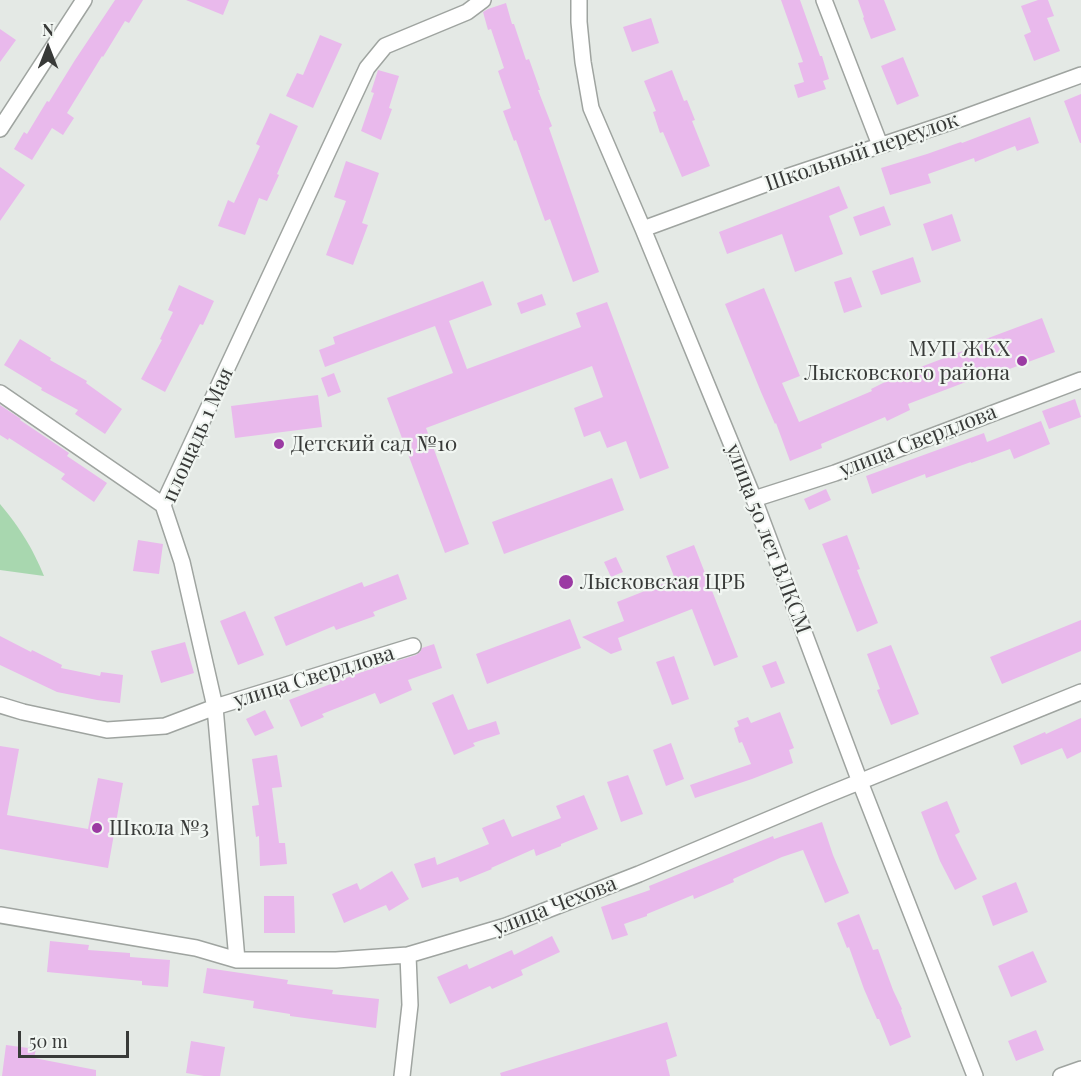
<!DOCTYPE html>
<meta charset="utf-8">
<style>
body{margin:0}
#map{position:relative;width:1081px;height:1076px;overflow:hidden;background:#e4e9e5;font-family:"Playfair Display",serif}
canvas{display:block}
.north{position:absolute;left:18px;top:18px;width:60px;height:60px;-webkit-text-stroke:4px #f1f6f2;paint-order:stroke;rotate:0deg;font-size:16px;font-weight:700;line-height:24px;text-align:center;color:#383a38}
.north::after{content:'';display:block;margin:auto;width:21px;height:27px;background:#383a38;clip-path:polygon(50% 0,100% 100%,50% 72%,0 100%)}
.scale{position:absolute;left:18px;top:1031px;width:111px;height:27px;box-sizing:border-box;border:3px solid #383a38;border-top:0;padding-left:8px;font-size:18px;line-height:21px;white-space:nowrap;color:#383a38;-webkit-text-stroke:4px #f1f6f2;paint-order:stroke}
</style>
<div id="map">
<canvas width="1081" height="1076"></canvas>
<div class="north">N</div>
<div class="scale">50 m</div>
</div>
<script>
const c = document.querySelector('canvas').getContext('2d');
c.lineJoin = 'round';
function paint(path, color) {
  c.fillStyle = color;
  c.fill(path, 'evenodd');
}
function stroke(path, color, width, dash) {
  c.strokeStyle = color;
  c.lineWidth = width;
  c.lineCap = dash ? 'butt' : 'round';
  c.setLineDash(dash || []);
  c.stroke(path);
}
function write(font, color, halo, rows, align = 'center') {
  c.font = font + ' "Playfair Display",serif';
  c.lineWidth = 4.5;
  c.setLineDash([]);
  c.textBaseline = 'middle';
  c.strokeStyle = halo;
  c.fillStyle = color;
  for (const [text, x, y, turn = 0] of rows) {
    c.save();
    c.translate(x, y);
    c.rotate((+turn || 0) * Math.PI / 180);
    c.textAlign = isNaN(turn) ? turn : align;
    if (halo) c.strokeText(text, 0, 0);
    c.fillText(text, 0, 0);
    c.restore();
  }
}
const green = new Path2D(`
 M0,504C20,528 32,547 44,576L0,570Z`);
const building = new Path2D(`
 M115,0H143L129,23L125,21L103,57L102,56L67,113L74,118L63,135L52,128L32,160L14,149L24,132L27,134L47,101L49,102L75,60Z
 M186,0H229L223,15Z
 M781,0H800L820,56H822L829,79L823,81L826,89L798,98L794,85L804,82L798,63L803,62Z
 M858,0H884L896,30L871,39L863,18L864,17Z
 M1038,0H1048L1054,16L1047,18L1060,51L1034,61L1024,35L1031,32L1021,6Z
 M506,3L512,24H514L526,60L529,59L540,90H538L552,126L549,128L599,272L573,282L550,219L545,221L516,140L514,141L503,111L511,108L498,71L504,68L491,29L488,30L483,12L488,9Z
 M651,18L659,43L632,52L623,27Z
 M0,29L16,40L0,62Z
 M320,35L342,44L313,108L286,96L297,73L303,75Z
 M903,57L919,96L897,105L881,66Z
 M378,70L399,76L389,108L392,109L381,140L361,131L374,93L371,92Z
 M672,70L684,101L687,100L695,120L692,121L710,166L682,177L663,132L660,133L653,112L656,111L644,81Z
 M1081,94V143H1080L1064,101Z
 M270,113L298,126L277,174L279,175L267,201L259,198L245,235L218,226L228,200L234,203L260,146L256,144Z
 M1030,117L1039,143L1017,151L1015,146L975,162L974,158L928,174L931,183L890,195L881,168L927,154L961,142L962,143Z
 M346,161L379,173L362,223L368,225L353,265L326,255L346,201L334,197Z
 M0,167L25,185L0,221Z
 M839,186L848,208L829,216L843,254L795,272L782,234L727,254L719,232Z
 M884,206L891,225L860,236L853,217Z
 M952,214L961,241L932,251L923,224Z
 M913,257L921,282L881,295L872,271Z
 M851,277L862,307L844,313L834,282Z
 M483,281L492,305L449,321L467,369L581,327L576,313L607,302L669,468L640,479L626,441L607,448L600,431L584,437L574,408L603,397L592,366L426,428L469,544L445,553L387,398L453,373L435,326L325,367L319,350L335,344L333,337Z
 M179,285L214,301L203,325L200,324L165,392L141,379L162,340L160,339L173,312L168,310Z
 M764,288L800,376L782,383L799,422L872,391L871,389L897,376L968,349L967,346L1042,318L1055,352L980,380L979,377L908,404L910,410L887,421L885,417L821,444L822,448L790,461L776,423L775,424L761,392L725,304Z
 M542,294L546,305L521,314L517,303Z
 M20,339L51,358L50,360L87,381L86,383L122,409L105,434L75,414L78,410L41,390L42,388L4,365Z
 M334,373L341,392L328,397L321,378Z
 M318,395L322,427L235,438L231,406Z
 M1075,399L1081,417L1049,429L1042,411Z
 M0,405L21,419L20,420L69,453L67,456L107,483L94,502L61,479L65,474L9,438L8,440L0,435Z
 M1041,421L1050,444L1014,459L1010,449L971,463V462L926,478L925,474L872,494L866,476L984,433L987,442Z
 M612,478L624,510L504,554L492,522Z
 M826,489L831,500L809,510L804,499Z
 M847,535L860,569L857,570L878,623L857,632L822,544Z
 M138,540L163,544L159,574L133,571Z
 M694,545L738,657L714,666L692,609L618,638L622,650L611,654L582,637L624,621L617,602L675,579L666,556Z
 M616,557L623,572L611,577L604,562Z
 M398,574L407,599L373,612L375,616L336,630L334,626L286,646L274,617L362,582L364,587Z
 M245,611L264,655L238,665L220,621Z
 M570,619L581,648L487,684L476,654Z
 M1081,620V651L1002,684L990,657Z
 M0,636L31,652L32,650L62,665L61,668L100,676L101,672L123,675L120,703L97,700L57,692L0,665Z
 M185,642L194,673L161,683L151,651Z
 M434,644L442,668L408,680L412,690L380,704L375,693L322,714L324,717L301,727L289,700L362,672L416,655L420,652L422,648Z
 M891,645L919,714L891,725L877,690L880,689L867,654Z
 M674,656L689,699L672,705L656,662Z
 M776,661L785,683L771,688L762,666Z
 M453,694L468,730L496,721L500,734L473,743L475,746L454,755L432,703Z
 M265,710L274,728L255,736L246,719Z
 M780,712L794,748L789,750L793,763L752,779L695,798L690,785L751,764L742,742L739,743L734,728L739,726L737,721L748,717L751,723Z
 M1081,718V752L1067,759L1062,748L1021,765L1013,746L1045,732L1046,734Z
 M671,743L684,779L666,786L653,750Z
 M0,746L19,749L7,815L88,829L98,778L123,783L108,868L0,849Z
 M277,755L282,787L272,788L279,843H285L287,864L260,866L259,836L256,837L252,806L259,805L252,759Z
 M628,775L643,814L621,822L607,782Z
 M584,795L598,829L561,844V846L536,856L534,849L491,868L492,869L460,882L458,877L422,888L414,864L435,857L437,865L489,844L482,828L504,819L512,837L561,818L556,806Z
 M947,801L960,832L955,835L977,879L955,890L940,861L921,812Z
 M822,822L833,855L849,893L825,903L803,850L782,857L733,879L734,882L694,899L693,895L647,914V916L624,924L628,935L612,940L601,907L650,890L649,886L773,836L774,839Z
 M392,871L409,899L389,911L386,905L344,923L332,894L357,883L360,890Z
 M1016,882L1028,912L993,926L982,896Z
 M264,896H294L295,933H264Z
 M859,914L873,950L878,949L893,990L902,1009L901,1010L911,1037L890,1046L879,1019H877L864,989L849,947L847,948L837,923Z
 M552,936L560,952L521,970L523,975L492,989L490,986L450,1004L437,977L467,964L469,969L512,950L514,955Z
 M50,941L89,945L88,950L130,953V957L170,960L168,987L142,985V981L47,972Z
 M1033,951L1047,982L1011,997L998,966Z
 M207,968L288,980L287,984L333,990L332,994L379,999L376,1028L290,1016V1014L253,1008L254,1001L203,993Z
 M667,1022L677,1056L666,1060L670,1076H501L500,1073Z
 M1036,1030L1044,1050L1016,1061L1008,1041Z
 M191,1041L225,1047L220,1076H204L186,1073Z
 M6,1045L36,1049L34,1058L96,1070V1076H2Z`);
const street = new Path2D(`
 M579,0V22L583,62L591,108L643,229L754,499L860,782L975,1076
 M824,0L880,145
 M0,129L84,0
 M643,229L771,182L960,119L1081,75
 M0,393L163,505
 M754,499L835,473L1081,380
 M0,705L23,712L107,730L165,726L215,707L413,646
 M0,915L196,948L237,960H336L408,955L506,926L639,874L822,797L1081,692
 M237,960L215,707L182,562L163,505L367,68L385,46L467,12L483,0
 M402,1076L410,1005L408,955
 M1061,1076L1081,1069`);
const markers = [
 [1022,361,6,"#9b3ba3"],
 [279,444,6,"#9b3ba3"],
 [566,582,8,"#9b3ba3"],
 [97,828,6,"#9b3ba3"]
];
const streetNames = [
 ["Школьный переулок",862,152,-19],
 ["площадь 1 Мая",198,435,-66],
 ["улица Свердлова",918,441,-21],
 ["улица 50 лет ВЛКСМ",768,539,69],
 ["улица Свердлова",314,677,-17],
 ["улица Чехова",555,906,-21]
];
const poiNames = [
 ["МУП ЖКХ",1010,349,"right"],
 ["Лысковского района",1010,373,"right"],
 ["Детский сад №10",291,444],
 ["Лысковская ЦРБ",580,582],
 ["Школа №3",109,828]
];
paint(green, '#a8d7af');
paint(building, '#e9b9ec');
stroke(street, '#9fa4a0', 18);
stroke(street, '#fff', 15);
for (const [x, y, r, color] of markers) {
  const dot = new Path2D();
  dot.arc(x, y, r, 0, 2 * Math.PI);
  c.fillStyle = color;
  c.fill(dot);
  stroke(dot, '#f1f6f2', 2);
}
write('21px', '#383a38', '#f1f6f2', streetNames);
write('21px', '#383a38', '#f1f6f2', poiNames, 'left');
</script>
